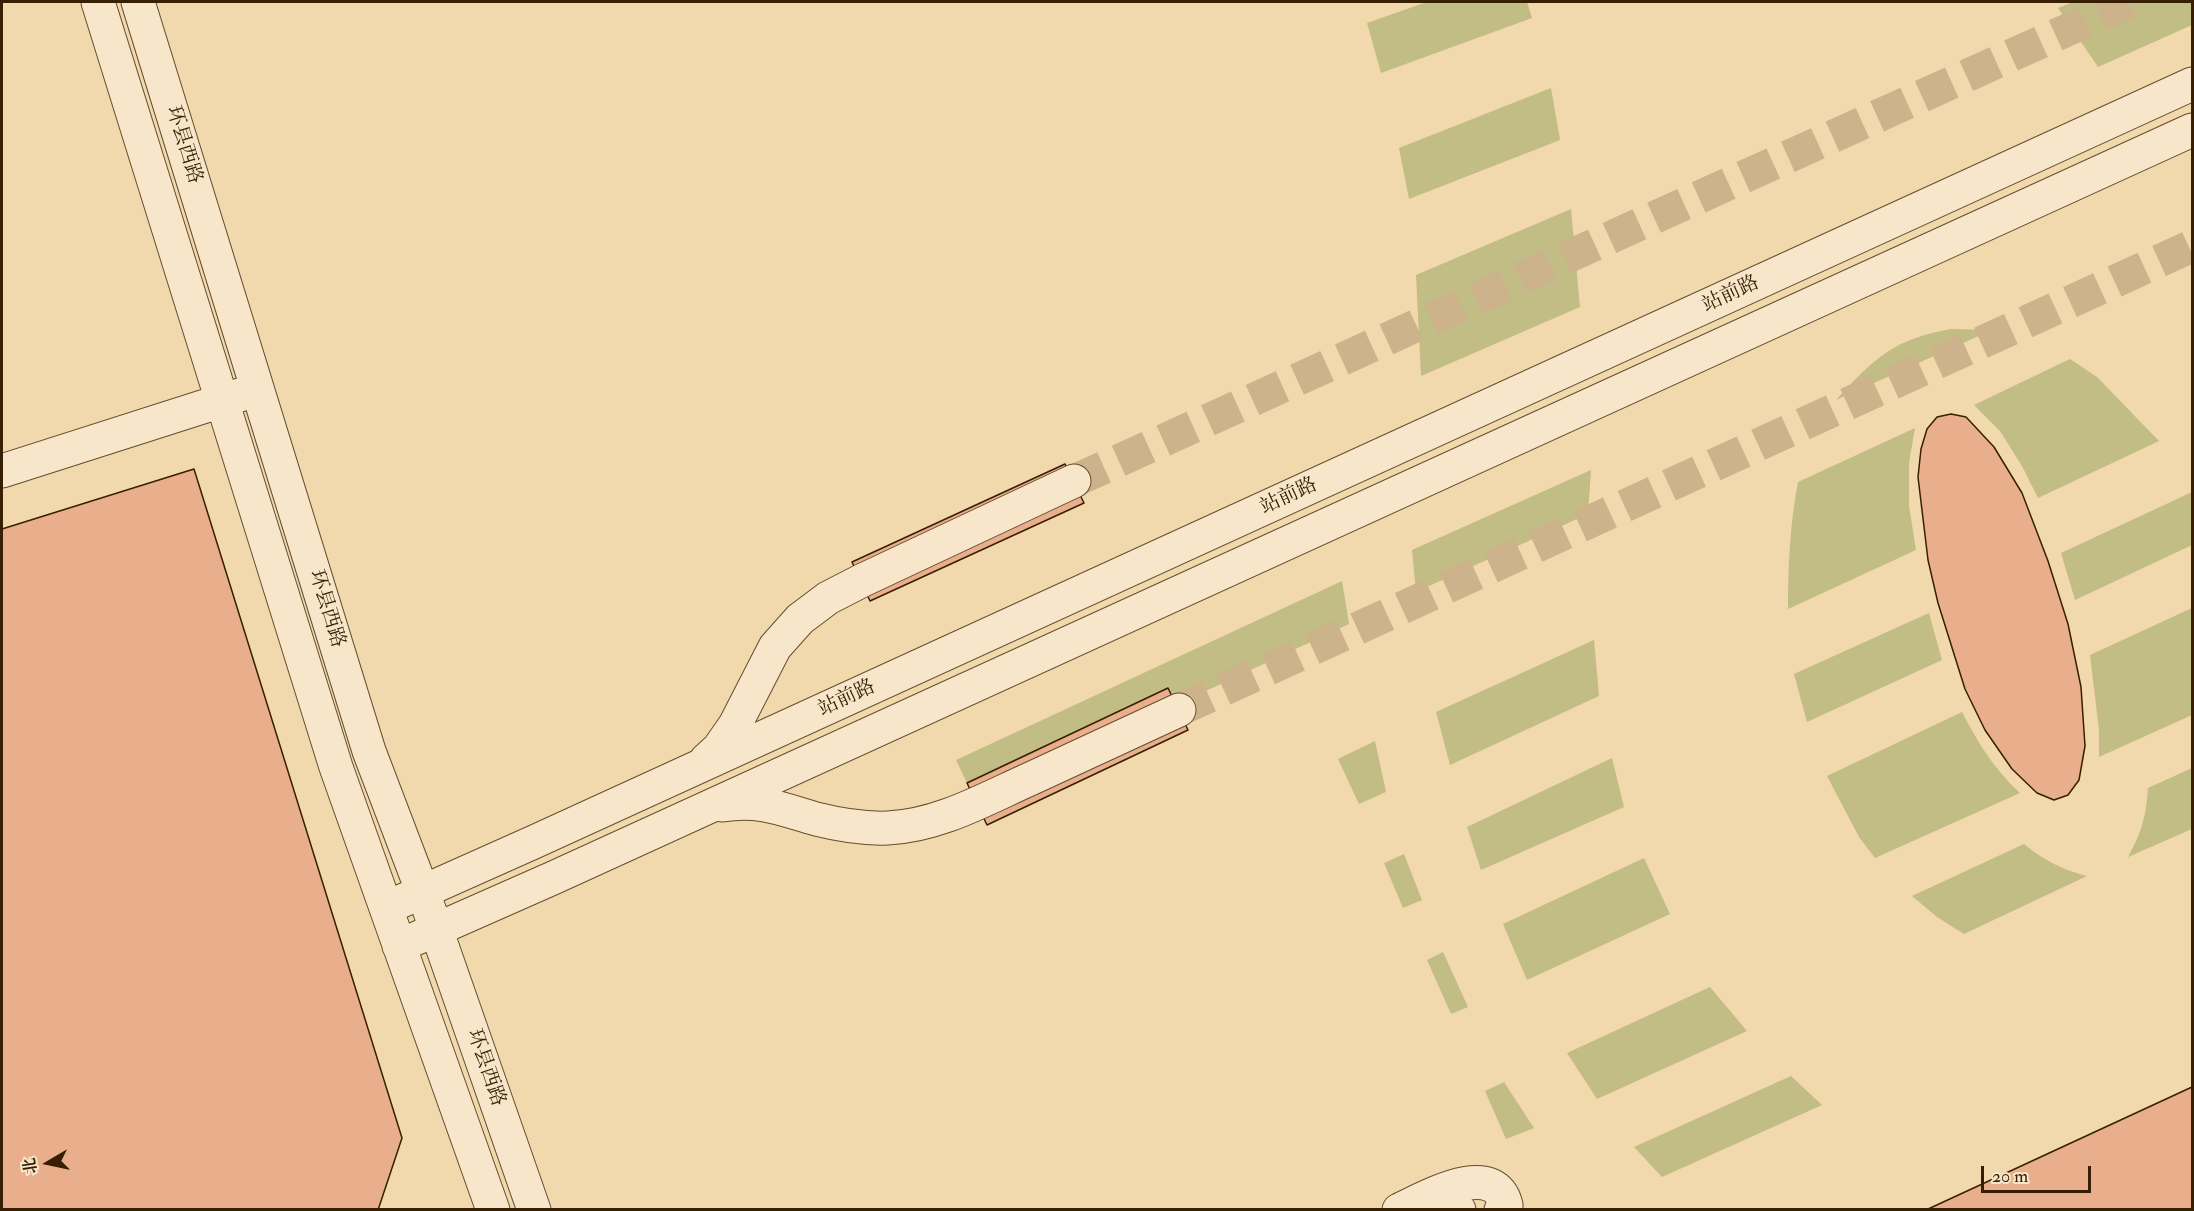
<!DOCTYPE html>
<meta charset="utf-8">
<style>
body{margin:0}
#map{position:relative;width:2194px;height:1211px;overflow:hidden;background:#f2d8ad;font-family:"IM FELL Double Pica","Noto Serif SC",serif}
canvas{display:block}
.frame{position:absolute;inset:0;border:3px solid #361f03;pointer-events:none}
.north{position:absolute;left:18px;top:1133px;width:60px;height:60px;-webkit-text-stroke:4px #f7e6ca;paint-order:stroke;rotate:261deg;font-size:16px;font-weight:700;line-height:24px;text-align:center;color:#361f03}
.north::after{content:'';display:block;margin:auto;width:21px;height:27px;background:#361f03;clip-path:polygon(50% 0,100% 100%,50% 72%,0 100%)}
.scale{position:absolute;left:1981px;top:1166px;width:110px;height:27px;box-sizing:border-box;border:3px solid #361f03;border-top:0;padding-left:8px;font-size:18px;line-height:21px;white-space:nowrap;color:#361f03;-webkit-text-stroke:4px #f7e6ca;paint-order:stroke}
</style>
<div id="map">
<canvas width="2194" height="1211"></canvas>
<div class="frame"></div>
<div class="north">北</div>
<div class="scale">20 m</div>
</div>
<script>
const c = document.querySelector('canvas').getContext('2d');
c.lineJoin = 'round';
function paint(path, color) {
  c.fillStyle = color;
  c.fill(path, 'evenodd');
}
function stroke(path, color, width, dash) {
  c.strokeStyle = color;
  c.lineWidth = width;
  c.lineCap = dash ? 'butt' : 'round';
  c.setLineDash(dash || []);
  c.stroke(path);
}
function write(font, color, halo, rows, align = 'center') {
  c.font = font + ' "IM FELL Double Pica","Noto Serif SC",serif';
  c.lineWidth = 6;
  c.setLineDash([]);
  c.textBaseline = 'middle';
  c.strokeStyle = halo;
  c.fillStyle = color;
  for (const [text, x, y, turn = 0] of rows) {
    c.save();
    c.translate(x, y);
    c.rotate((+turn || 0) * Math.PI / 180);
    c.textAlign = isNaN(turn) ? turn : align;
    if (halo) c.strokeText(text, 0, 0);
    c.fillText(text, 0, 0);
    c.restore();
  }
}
const green = new Path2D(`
 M1427,2H1527L1532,18L1381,73L1367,23Z
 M2073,2H2192V25L2098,67L2058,8Z
 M1551,88L1560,140L1409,199L1399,148Z
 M1571,209L1580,307L1421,376L1416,275Z
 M1952,329L1992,330L1836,400C1873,359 1895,338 1952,329Z
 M2070,359L2097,377L2159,441L2038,498L2022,466L2000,431L1974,405Z
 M1915,428L1909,463V506L1916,550L1788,609C1788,565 1790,524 1798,482Z
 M1591,470L1588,514L1416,592L1412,550Z
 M2192,492V545L2075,600L2061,553Z
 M1342,581L1349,624L1176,705L1168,688L967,783L956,760Z
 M2192,608V715L2099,757V730L2090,655Z
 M1929,613L1942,660L1807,722L1794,674Z
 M1594,640L1599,696L1450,765L1436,712Z
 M1962,712C1978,743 1994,769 2020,793L1875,858L1859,837L1827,776Z
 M1375,741L1386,792L1359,804L1338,759Z
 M1612,758L1624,807L1481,870L1467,827Z
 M2192,768V829L2128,857C2142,832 2146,816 2148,788Z
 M2024,844C2045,861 2061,869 2087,876L1964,934L1937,917L1912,896Z
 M1404,854L1422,900L1403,908L1384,863Z
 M1644,858L1670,914L1527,980L1503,924Z
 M1443,952L1468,1007L1451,1014L1427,960Z
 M1710,987L1747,1031L1597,1099L1567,1053Z
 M1791,1076L1822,1105L1662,1177L1634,1147Z
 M1504,1082L1534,1128L1506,1139L1485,1091Z`);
const building = new Path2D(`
 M1951,414L1966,417L1994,447L2022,493L2048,561L2068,624L2081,687L2085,746L2079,780L2068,795L2054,800L2037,793L2012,769L1985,730L1965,689L1938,603L1928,560L1918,477L1921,449L1927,429L1937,417Z
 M1065,464L1084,503L870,601L852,562Z
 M194,469L402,1138L378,1210H2V529Z
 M1168,688L1188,730L987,825L967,783Z
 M2192,1087V1210H1926Z`);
const minorTunnel = new Path2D(`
 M1074,481L2129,2
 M1179,710L2192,246`);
const minor = new Path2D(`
 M98,2L336,767L493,1210
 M138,2L369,751L428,906L534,1210
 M2,471L243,394
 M706,760L719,748L735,725L775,647L800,619L828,598L863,580L1074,481
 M722,805C760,799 781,809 816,819C840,825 863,829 888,828C938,826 985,799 1030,779C1079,756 1129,733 1179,710
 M386,908L534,842L2192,84
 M399,946L553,878L2192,130
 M1399,1210C1427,1197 1494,1158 1506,1205L1501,1210
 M1458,1210H1459`);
const streetNames = [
 ["环县西路",183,145,73],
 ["站前路",1731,295,-25],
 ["站前路",1289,497,-25],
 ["环县西路",326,609,73],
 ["站前路",847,699,-25],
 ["环县西路",485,1068,71]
];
paint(green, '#c2bc85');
paint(building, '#e9af8c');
stroke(building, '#361f03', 1.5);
stroke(minorTunnel, '#ccb38b', 33, [33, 16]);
stroke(minor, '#654d2e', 35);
stroke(minor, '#f7e6ca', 33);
write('20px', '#361f03', '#f7e6ca', streetNames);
</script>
